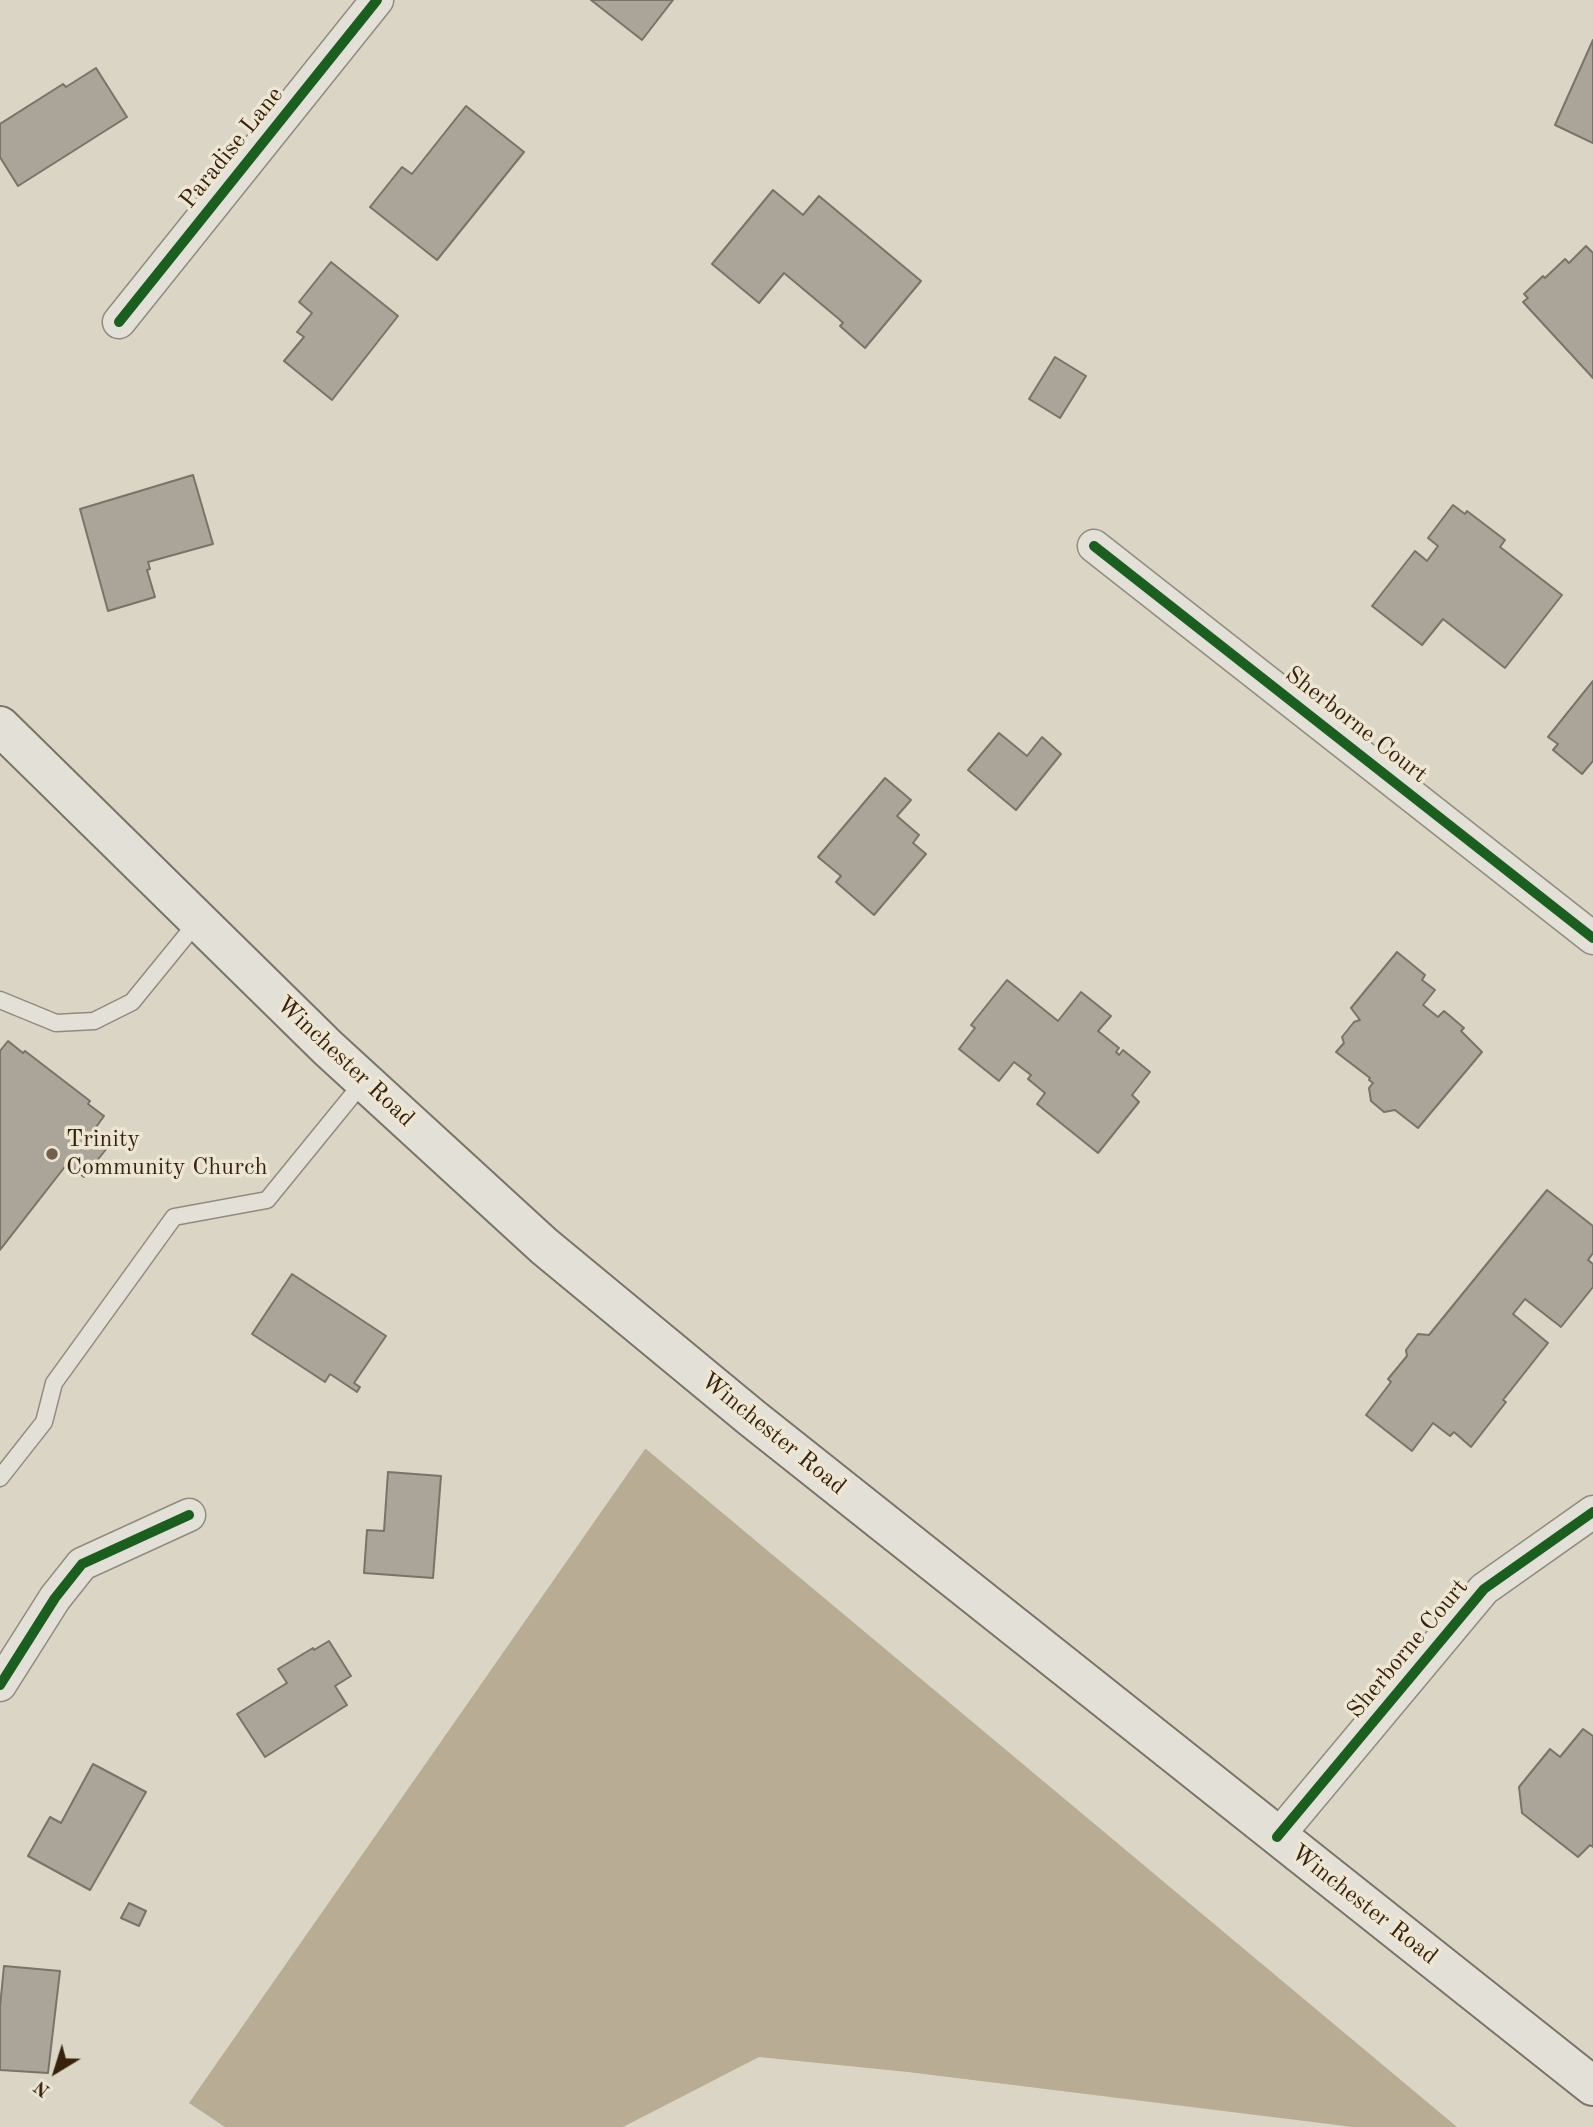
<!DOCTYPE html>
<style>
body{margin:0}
#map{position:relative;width:1593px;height:2127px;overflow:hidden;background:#dad5c4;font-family:"Old Standard TT",serif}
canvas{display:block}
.north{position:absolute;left:21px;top:2036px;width:70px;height:70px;-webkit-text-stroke:5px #ede6d3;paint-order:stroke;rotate:218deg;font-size:19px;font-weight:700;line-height:28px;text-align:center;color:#38220e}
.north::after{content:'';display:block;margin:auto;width:24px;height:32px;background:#38220e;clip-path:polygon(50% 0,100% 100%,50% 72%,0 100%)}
</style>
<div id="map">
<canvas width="1593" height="2127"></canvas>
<div class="north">N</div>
</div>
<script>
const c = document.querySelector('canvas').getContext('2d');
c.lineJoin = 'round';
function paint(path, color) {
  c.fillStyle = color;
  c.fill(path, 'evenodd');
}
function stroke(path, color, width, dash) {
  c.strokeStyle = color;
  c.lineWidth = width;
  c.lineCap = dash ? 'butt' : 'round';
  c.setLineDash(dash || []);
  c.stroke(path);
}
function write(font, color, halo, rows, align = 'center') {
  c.font = font + ' "Old Standard TT",serif';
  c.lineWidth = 7;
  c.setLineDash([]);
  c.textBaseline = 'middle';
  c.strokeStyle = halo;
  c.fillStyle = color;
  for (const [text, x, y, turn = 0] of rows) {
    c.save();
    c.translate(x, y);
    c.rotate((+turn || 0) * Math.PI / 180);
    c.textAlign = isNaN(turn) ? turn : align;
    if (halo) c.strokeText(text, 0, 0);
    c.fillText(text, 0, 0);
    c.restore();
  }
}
const water = new Path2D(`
 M645,1449H646L1457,2127H1353L908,2072L759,2057L623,2127H225L189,2103Z`);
const building = new Path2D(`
 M591,0H673L642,40Z
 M1593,40V143L1555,125Z
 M96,68L127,117L18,186L0,157V124L63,84L66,87Z
 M466,106L524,152L437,260L370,207L402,167L412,174Z
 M773,190L803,215L819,196L921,281L865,348L840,326L843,323L839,319L784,273L759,303L712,264Z
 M1586,246L1593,253V378L1523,302L1528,298L1524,294L1543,276L1545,278L1565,259L1569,263Z
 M331,262L398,316L332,400L284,361L304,337L297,332L312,313L299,302Z
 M1055,357L1086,376L1060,418L1029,399Z
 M193,475L213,544L148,562L150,569L147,570L155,597L108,611L80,509Z
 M1453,505L1465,514L1467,511L1505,540L1500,547L1562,595L1505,668L1443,619L1422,645L1372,606L1415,551L1427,561L1438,546L1428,538Z
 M1593,681V761L1582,774L1553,750L1558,744L1548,737Z
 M999,733L1027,756L1042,737L1061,754L1016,810L968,770Z
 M885,778L911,800L897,816L919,835L913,843L926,854L874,915L836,882L841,876L818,857Z
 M1397,952L1425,975L1422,980L1435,990L1423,1005L1438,1017L1444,1011L1450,1016L1464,1028L1461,1031L1482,1052L1418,1128L1395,1110L1384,1112L1371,1101L1369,1088L1373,1083L1369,1080L1370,1078L1336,1052L1344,1043L1342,1037L1354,1022L1360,1020L1351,1008Z
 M1007,980L1058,1021L1081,992L1111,1016L1098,1031L1119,1048L1116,1052L1119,1055L1123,1050L1150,1072L1132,1095L1139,1102L1098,1153L1037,1104L1045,1093L1028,1079L1031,1075L1014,1062L999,1081L959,1049L975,1028L971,1025Z
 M8,1041L23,1053L25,1051L90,1101L88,1104L104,1116L94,1130L111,1143L84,1177L67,1164L0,1250V1051Z
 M1547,1190L1593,1226V1253L1588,1260L1593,1264V1287L1561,1327L1525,1299L1513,1314L1548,1343L1503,1400L1506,1402L1471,1447L1454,1432L1450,1436L1433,1423L1412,1451L1366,1415L1391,1382L1388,1379L1407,1356L1406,1350L1418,1334L1429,1335Z
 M292,1274L386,1336L354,1383L360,1387L357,1392L330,1374L325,1382L252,1334Z
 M388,1472L441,1476L433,1578L364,1573L367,1530L384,1531Z
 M329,1641L351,1676L335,1686L347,1705L265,1757L237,1714L287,1683L278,1669L313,1648L314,1650Z
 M1583,1729L1593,1736V1847L1590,1845L1578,1857L1522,1813L1519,1787L1550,1749L1560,1757Z
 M93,1764L146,1792L90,1890L28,1856L50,1817L61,1823Z
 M129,1903L146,1911L139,1926L121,1918Z
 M4,1966L60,1971L48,2073L0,2070V2007Z`);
const lane = new Path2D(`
 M0,1000L56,1023L94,1021L132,1002L198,921
 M0,1478L44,1422L54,1383L174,1217L267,1200L364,1081`);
const street = new Path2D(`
 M119,322L377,0
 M1094,546L1593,938
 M0,1685L55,1598L82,1564L189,1515
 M1277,1837L1484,1589L1593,1512`);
const secondary = new Path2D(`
 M0,726L328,1048L544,1246L752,1418L1593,2086`);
const cycleway = new Path2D(`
 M119,322L377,0
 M1094,546L1593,938
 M0,1685L55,1598L82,1564L189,1515
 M1277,1837L1484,1589L1593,1512`);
const markers = [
 [52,1154,7,"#71614e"]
];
const streetNames = [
 ["Paradise Lane",232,148,-51],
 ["Sherborne Court",1356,725,38],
 ["Winchester Road",345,1062,43],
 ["Winchester Road",773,1434,39],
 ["Sherborne Court",1408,1649,-50],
 ["Winchester Road",1364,1905,38]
];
const poiNames = [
 ["Trinity",66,1140],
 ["Community Church",66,1168]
];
paint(water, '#b8ac94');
paint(building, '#aba599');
stroke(building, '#797368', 2);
stroke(lane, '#918b7f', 19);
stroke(street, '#918b7f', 35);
stroke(secondary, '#797368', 42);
stroke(lane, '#e3e0d8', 16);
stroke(street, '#e3e0d8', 32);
stroke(secondary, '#e3e0d8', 38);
stroke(cycleway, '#1b5e20', 10);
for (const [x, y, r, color] of markers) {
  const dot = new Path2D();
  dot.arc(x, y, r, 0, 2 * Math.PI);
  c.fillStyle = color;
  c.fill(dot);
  stroke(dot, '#ede6d3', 2.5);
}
write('24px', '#38220e', '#ede6d3', streetNames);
write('24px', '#38220e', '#ede6d3', poiNames, 'left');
</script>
